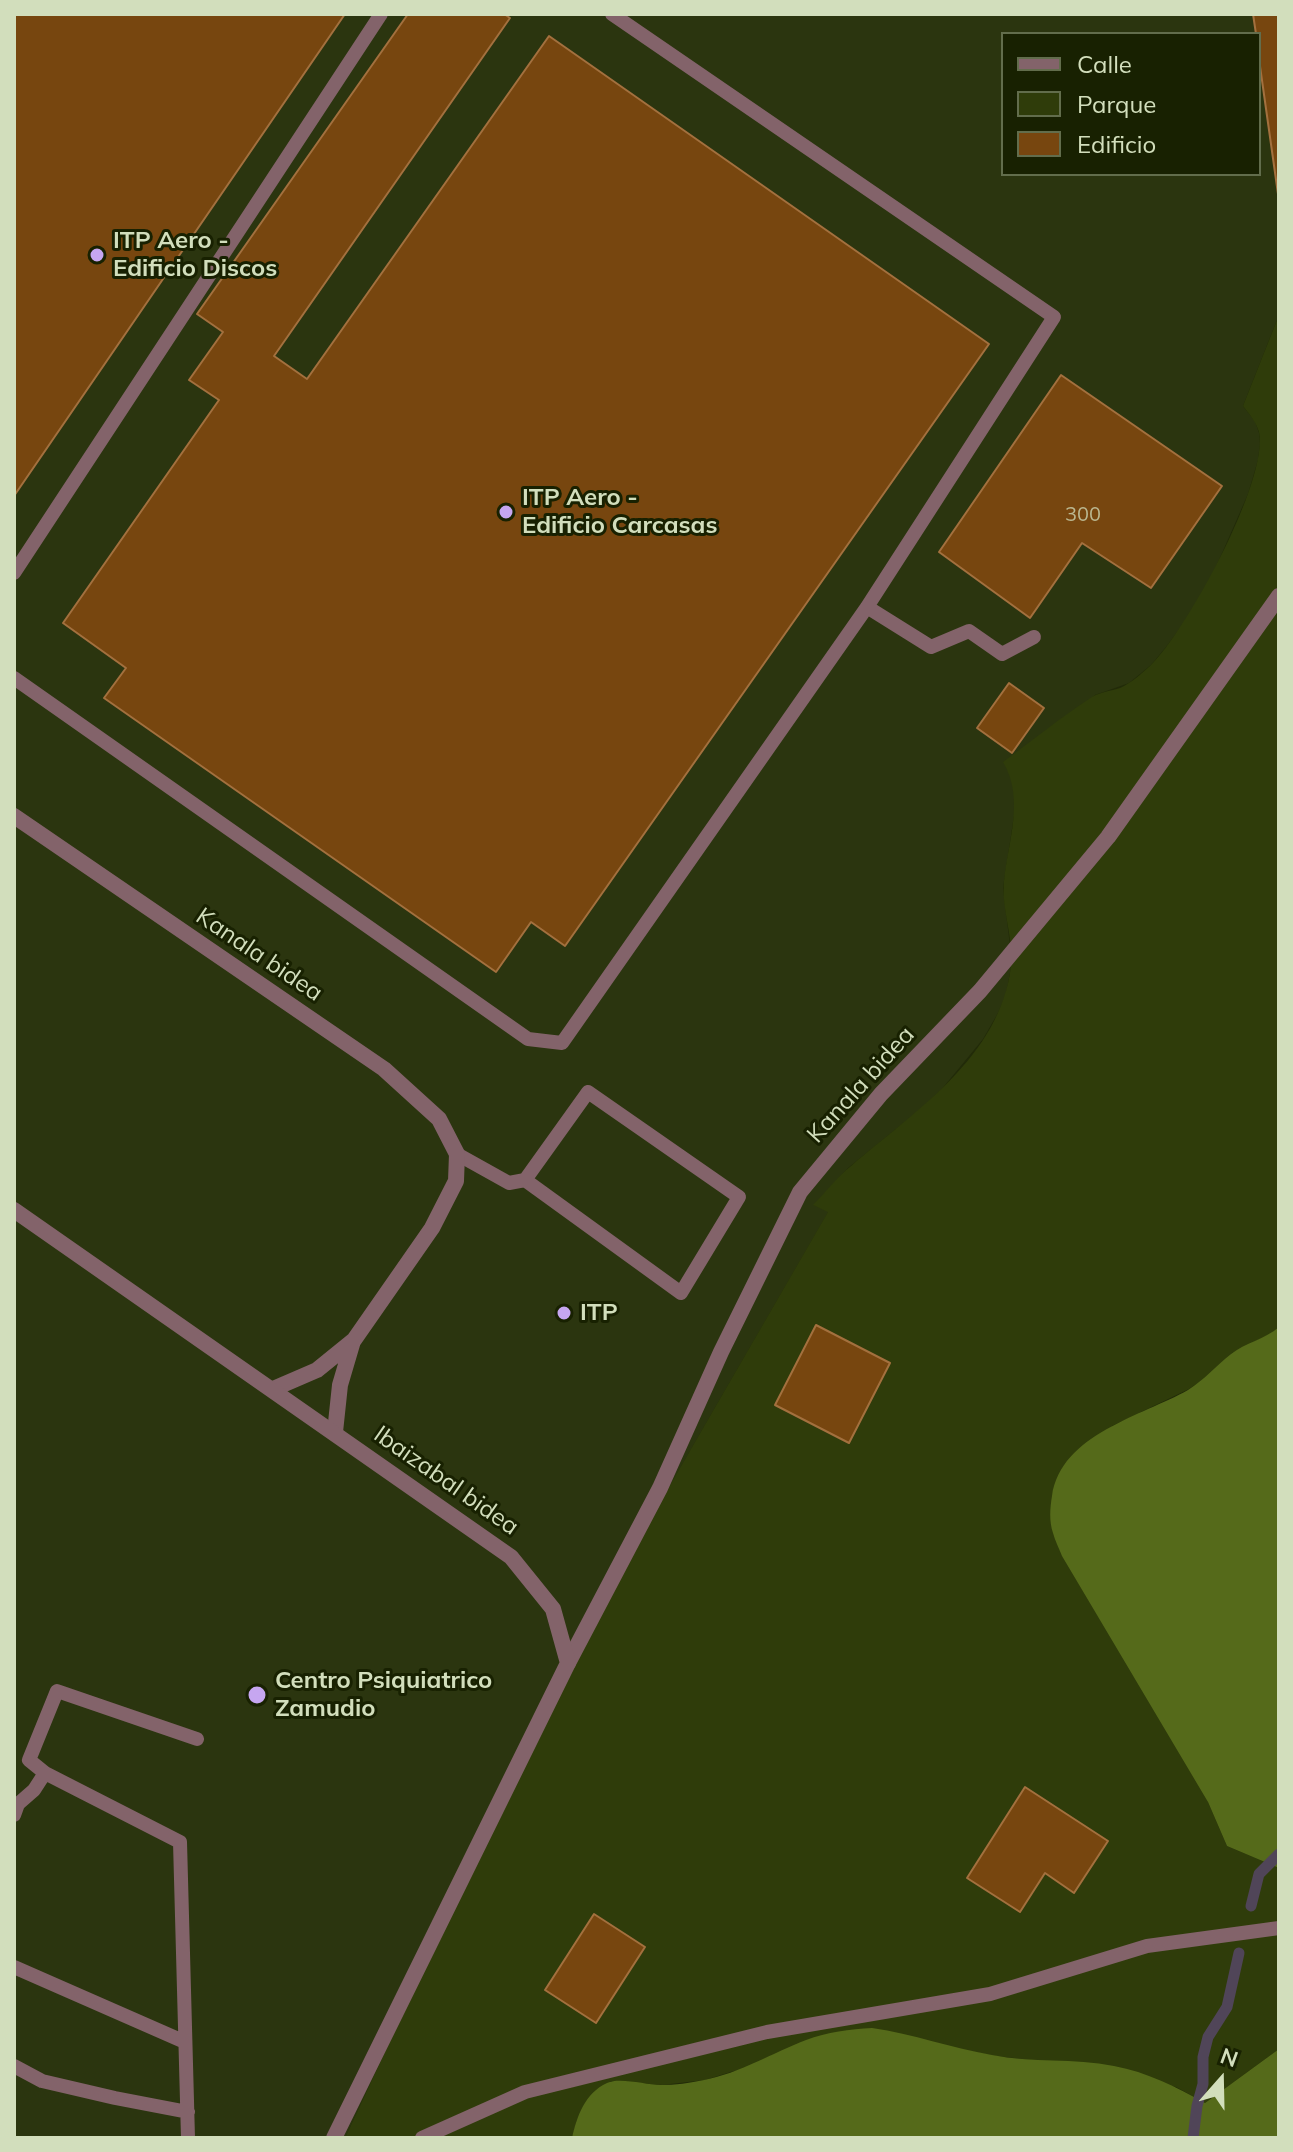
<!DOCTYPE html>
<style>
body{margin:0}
#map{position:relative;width:1293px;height:2152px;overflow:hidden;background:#222b09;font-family:Mulish,sans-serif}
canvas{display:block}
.frame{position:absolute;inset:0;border:16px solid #d2debc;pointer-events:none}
.legend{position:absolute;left:1001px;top:32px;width:260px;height:144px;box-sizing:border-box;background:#182101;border:2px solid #626d4c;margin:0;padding:10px 14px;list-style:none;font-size:24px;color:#d2debc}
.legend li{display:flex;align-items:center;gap:16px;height:40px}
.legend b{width:40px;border:2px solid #626d4c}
.north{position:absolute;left:1181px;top:2040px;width:80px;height:80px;-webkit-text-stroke:6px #182101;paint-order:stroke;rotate:20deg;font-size:22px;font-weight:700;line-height:32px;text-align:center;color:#d2debc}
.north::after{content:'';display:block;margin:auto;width:28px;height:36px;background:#d2debc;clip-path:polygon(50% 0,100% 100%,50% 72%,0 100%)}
</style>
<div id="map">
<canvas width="1293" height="2152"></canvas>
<div class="frame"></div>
<ul class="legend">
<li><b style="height:10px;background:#83636a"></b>Calle</li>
<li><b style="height:22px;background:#2f3c0a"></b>Parque</li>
<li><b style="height:22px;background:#77460f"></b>Edificio</li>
</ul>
<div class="north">N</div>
</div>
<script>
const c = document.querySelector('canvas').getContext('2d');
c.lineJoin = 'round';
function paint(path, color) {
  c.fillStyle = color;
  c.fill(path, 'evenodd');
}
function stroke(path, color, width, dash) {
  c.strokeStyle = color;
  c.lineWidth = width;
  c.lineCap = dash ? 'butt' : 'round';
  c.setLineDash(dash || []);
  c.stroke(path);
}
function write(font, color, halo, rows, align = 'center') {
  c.font = font + ' Mulish,sans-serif';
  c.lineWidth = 6;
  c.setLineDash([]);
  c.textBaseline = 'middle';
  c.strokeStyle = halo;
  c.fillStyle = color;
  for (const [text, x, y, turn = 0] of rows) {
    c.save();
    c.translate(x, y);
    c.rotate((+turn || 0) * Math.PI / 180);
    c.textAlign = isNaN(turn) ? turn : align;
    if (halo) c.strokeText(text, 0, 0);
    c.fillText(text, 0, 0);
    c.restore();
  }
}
const built = new Path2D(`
 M14,14H1279V315L1243,406L1255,421L1259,433L1260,444L1258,460L1248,494L1212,576L1184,623L1166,647L1151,665L1129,683L1095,695L1011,776L1015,797L1014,816L1003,888L1012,962L1006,995L998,1013L983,1039L941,1090L921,1109L848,1168L814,1205L829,1211L562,1672L345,2138H14ZM1003,34H1259V174H1003Z`);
const green = new Path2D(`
 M1279,315V1327L1272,1333L1232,1353L1207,1377L1189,1389L1112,1426L1208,1802L1227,1846L1279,1868V2049L1205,2103L1176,2087L1031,2060L996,2056L969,2051L734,2071L705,2080L662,2085L611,2081L577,2120L572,2138H345L562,1672L828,1212L813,1205C826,1192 837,1177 851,1166C915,1111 1000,1057 1011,966C1014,938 1001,909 1004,881C1008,841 1025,799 1003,762C1032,741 1061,717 1092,697C1100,692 1111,691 1120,688C1131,683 1141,674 1150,666C1186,632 1269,480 1259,432C1256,422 1250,415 1243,406Z`);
const forest = new Path2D(`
 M1279,1327V1868L1227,1846L1208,1802L1062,1556C1059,1548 1055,1541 1053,1533C1049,1521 1050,1508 1052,1496C1061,1434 1142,1416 1188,1390C1204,1380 1216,1366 1231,1354C1245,1343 1265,1339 1279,1327Z
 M872,2028C913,2034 952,2048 992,2055C1032,2063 1074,2058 1114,2066C1147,2072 1176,2087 1205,2103L1279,2049V2138H572C577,2116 585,2093 607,2083C620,2077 646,2085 661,2085C675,2085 690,2083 704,2080C740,2073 772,2053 806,2040C827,2032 850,2029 872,2028Z`);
const stream = new Path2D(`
 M1251,1906L1259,1874L1279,1854
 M1193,2138L1197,2106L1203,2084V2057L1208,2037L1227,2007L1239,1953`);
const building = new Path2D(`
 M14,14H345L14,496Z
 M408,14H504L510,18L274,356L307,379L549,36L989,344L565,946L531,922L496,972L104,698L126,668L63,623L219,400L189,380L223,332L197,314Z
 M1253,14H1279V201L1259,59V34H1256Z
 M1061,375L1222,486L1151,588L1082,543L1030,618L939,552Z
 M1009,683L1044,708L1012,753L977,728Z
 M816,1325L890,1363L849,1443L775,1405Z
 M1025,1787L1108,1841L1074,1893L1045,1873L1020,1912L967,1878Z
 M594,1914L645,1947L596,2023L545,1990Z`);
const service = new Path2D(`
 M14,573L381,14
 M867,607L931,647L969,631L1002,654L1034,637
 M14,678L528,1039L562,1043L867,607L1054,317L612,14
 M457,1154L509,1183L525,1180L681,1293L739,1197L588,1092L525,1180
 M14,1815L18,1804L34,1790L45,1773
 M14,1967L185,2042
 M14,2066L42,2081L115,2098L188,2112
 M188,2138L180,1842L45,1773L29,1760L57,1691L197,1739
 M422,2138L525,2092L767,2032L990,1994L1147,1946L1279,1928`);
const minor = new Path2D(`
 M14,816L384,1069L439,1119L457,1154L456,1181L432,1228L354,1340L317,1370L273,1389
 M335,1432L340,1385L353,1341
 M568,1663L660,1488L721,1352L800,1192L881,1094L980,991L1108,837L1279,596`);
const tertiary = new Path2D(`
 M14,1210L511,1557L553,1609L568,1663L334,2138`);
const markers = [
 [97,255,8,"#c6a6f0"],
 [506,512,8,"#c6a6f0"],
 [564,1313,8,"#c6a6f0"],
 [257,1695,10,"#c6a6f0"]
];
const numberNames = [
 ["300",1083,515]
];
const poiNames = [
 ["ITP Aero -",113,241],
 ["Edificio Discos",113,269],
 ["ITP Aero -",522,498],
 ["Edificio Carcasas",522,526],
 ["ITP",580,1313],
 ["Centro Psiquiatrico",275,1681],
 ["Zamudio",275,1709]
];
const streetNames = [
 ["Kanala bidea",259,955,34],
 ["Kanala bidea",861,1085,-48],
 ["Ibaizabal bidea",446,1481,35]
];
paint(built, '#2b350f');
paint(green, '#2f3c0a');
paint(forest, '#556a1a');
stroke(stream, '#504558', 11);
paint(building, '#77460f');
stroke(building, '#a3703e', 2);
stroke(service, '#83636a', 14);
stroke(minor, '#83636a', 16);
stroke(tertiary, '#83636a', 16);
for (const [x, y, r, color] of markers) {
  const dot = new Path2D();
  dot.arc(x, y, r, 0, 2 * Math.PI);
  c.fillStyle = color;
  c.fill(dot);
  stroke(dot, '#182101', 3);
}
write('20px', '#bbb891', null, numberNames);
write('bold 24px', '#d2debc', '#182101', poiNames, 'left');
write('24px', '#d2debc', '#182101', streetNames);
</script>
